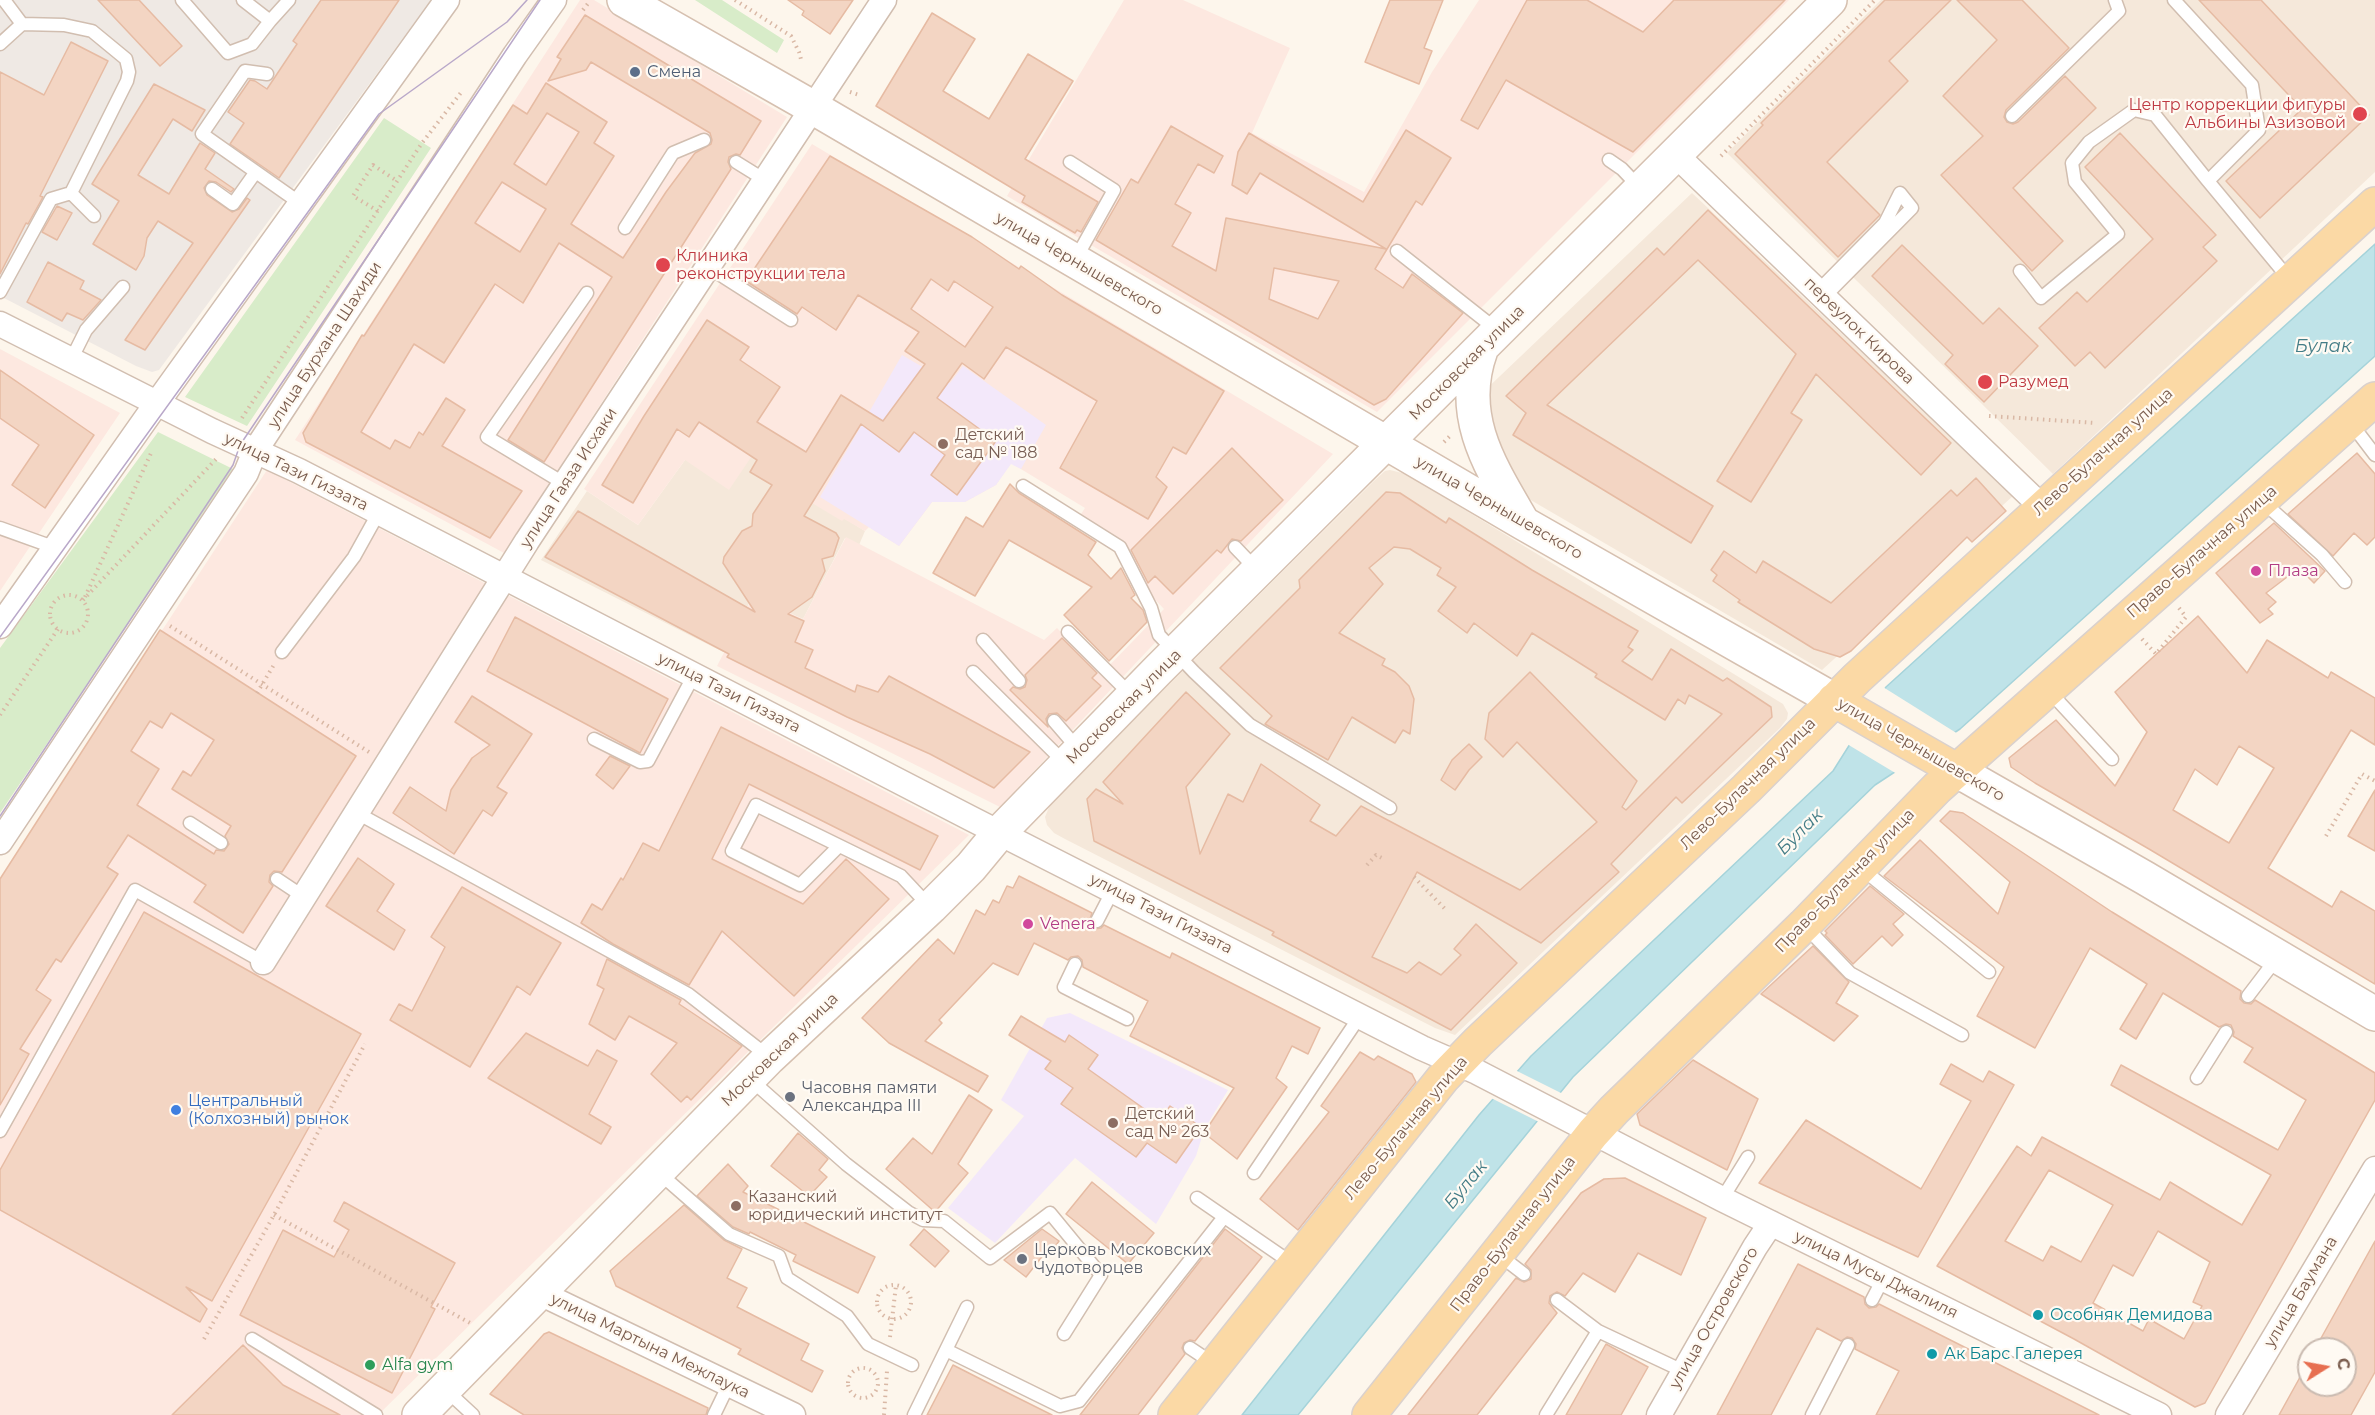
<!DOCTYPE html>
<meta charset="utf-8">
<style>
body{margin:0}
#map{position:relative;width:2375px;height:1415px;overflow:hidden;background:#fdf6ec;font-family:Montserrat,sans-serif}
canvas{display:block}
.north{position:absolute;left:2297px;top:1337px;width:60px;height:60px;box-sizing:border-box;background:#fffaf3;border:2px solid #cabbb1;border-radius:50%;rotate:79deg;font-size:16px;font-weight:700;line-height:24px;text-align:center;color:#7a5c4d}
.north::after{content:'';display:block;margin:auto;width:21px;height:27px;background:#e76f51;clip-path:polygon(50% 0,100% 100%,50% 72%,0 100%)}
</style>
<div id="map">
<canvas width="2375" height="1415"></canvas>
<div class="north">С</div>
</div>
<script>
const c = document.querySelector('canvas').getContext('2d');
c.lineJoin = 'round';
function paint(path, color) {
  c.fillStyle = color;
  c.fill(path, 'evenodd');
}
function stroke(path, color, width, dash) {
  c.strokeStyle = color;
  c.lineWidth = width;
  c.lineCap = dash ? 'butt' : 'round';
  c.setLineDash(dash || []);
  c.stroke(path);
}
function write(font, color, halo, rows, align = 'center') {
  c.font = font + ' Montserrat,sans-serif';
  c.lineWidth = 4.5;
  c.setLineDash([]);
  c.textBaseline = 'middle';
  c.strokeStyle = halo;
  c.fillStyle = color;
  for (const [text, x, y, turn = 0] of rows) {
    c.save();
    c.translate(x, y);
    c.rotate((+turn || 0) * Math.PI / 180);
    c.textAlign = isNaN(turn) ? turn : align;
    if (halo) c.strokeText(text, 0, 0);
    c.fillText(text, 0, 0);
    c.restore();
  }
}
const residential = new Path2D(`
 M1881,0H2375V172L2053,474L1727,153Z
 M1692,193L2014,495L1822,670L1529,499L1484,439L1478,397Z
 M762,441L844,518L865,531L859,545L845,538L803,619L765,602L759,585L723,652L541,560L587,491L638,525L685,460Z
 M1390,470L1406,474L1783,704L1788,713L1787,719L1780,728L1455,1035L1435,1028L1065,839L1054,833L1047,825L1045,817L1050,805L1064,789L1375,480L1385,471Z`);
const commercial = new Path2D(`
 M580,0H594L787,117L504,553L295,440Z
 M1124,0H1183L1290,48L1252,133L1364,192L1432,72L1479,0H1789L1377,412L1007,196Z
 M812,144L1333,454L1000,807L717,666L759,585L765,602L803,619L846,537L1044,640L1057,628L1101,674L1164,609L1126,569L1105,539L1079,517L1085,508L1011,463L996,485L965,502H932L899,546L869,527L865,531L844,519L842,521L807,500L762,441L729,490L685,460L638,525L584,489Z
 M0,349L120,413L0,591Z
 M267,470L969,835L378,1415H0V878Z`);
const industrial = new Path2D(`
 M0,0H431L159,370L152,372L136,366L0,296Z`);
const education = new Path2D(`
 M902,355L950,383L963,366L1046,425L1021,469L1011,464L996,485L965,502H932L899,546L820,497Z
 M1070,1013L1228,1090L1204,1130L1196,1156L1156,1224L1075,1158L995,1243L948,1208L1024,1116L1001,1100L1047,1018Z`);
const green = new Path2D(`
 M695,0H722L784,40L777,53Z
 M384,118L431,148L247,426L185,397Z
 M158,432L233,469L0,813V648Z`);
const water = new Path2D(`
 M2375,244V356L1960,729L1875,785L1573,1077L1298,1415H1242L1479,1115L1531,1056L1833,771L1886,687Z`);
const pier = new Path2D(`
 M1883,687L1958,734L1897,774L1847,744Z
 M1515,1070L1563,1094L1539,1122L1491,1098Z`);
const building = new Path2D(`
 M98,0H139L182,46L160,66Z
 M321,0H399L279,178L230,144L244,123L228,112L250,80L255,81L267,89L297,44L293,41Z
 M788,0H853L830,34L802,15L804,11Z
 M1390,0H1443L1424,48L1432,51L1419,84L1365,62Z
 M1527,0H1587L1643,32L1674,0H1785L1633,152L1506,80L1478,129L1461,120Z
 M1885,0H1951L1889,61L1908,81L1827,162L1880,215L1838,257L1735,154L1763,125L1761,123Z
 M1957,0H2022L2069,48L2006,110L2004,117L2007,122L2013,124L2018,122L2065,76L2096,108L2013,188L2063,241L2032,271L1941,175L1983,136L1943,96L1997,40Z
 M2199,0H2261L2369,115L2260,218L2226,181L2302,109Z
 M932,13L975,39L943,91L989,119L1028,54L1073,81L1025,159L1098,202L1081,232L1077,230L1075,233L1022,202L1025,196L876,106Z
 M585,15L761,121L740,155L736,154L729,157L728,162L731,169L544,462L508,440L612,277L559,243L523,303L495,284L444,363L414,344L361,432L390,449L395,440L410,448L419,432L423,435L446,398L465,410L442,446L522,491L490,538L306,442L303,433L362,335L364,336L513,105L527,114L546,83L607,122L594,143L614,156L571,224L623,258L666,192L695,153L711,144L712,140L710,133L591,62L586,70L548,81L561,59L557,57ZM547,113L579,132L546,185L514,164ZM502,182L546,209L520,252L475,223Z
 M71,42L108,61L40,196L43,197L28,224L26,223L0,274V72L44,95Z
 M154,84L205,110L192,131L173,119L138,175L169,194L200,143L215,153L205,169L234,189L231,192L216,182L209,181L204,188L207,195L232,212L239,209L247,198L250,200L145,350L125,340L193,243L158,221L147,238L144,256L136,270L93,244L119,201L92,184Z
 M1171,126L1223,156L1214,173L1198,164L1175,204L1191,213L1172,246L1216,271L1226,218L1386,249L1260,173L1247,194L1232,185L1238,152L1249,133L1363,202L1406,130L1451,158L1422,205L1416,201L1375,269L1403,288L1412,274L1463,313L1386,399L1374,405L1096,240L1131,179L1138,183ZM1274,268L1339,281L1318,319L1269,299Z
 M2120,133L2216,235L2203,247L2217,261L2105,368L2090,352L2075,366L2039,328L2077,292L2087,302L2153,239L2085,167Z
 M830,156L972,237L1019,269L1021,266L1062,295L1224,391L1186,454L1173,447L1156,477L1167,487L1148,519L1060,468L1097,401L1006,347L984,379L962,363L937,398L996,441L957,495L931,475L945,455L914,432L899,452L861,424L804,516L836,533L839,538L833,556L822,559L825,571L812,597L788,614L804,621L795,642L813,650L805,668L855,692L857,685L878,692L889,676L1030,752L994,788L930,754L847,717L727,657L729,654L545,557L578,511L755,612L723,563L724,557L742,531L752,526L753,514L772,485L750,472L757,460L699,422L689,437L677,429L633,503L602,485L644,416L707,320L749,347L740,360L780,387L757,422L806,452L841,395L883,421L925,364L905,351L919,332L858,295L836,330L802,307L797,314L746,281ZM931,279L948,291L954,281L993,307L965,347L911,309Z
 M57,206L72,213L57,240L42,232Z
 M1708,210L1951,443L1921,475L1816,374L1791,413L1802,420L1751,502L1717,481L1796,354L1698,260L1547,405L1713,506L1691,543L1513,435L1526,413L1506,396L1657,248L1664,255Z
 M1902,245L1983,324L1999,308L2038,346L1984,402L1945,364L1953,355L1872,276Z
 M48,262L84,281L80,289L101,300L83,320L67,313L62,321L27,302Z
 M0,370L94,435L45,508L12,485L39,445L0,418Z
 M1232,448L1283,500L1241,541L1232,539L1221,553L1217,550L1173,594L1155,576L1148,583L1131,550Z
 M2357,453L2375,474V537L2367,545L2354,533L2333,556L2288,514Z
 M1976,478L2006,511L1972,542L1967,537L1851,651L1840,657L1814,649L1738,602L1740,600L1713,581L1717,575L1711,570L1724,551L1756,573L1763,561L1831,603L1951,490L1957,496Z
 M1010,484L1019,493L1096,542L1088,555L1111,579L1121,568L1135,595L1131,598L1143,610L1147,622L1109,661L1064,615L1092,587L1009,540L975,596L933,573L966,517L983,527Z
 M1386,492L1400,493L1446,523L1449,518L1532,570L1638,631L1628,647L1633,650L1622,661L1652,680L1671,649L1723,681L1727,678L1771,707L1772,717L1682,803L1676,797L1611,864L1619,872L1541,943L1417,872L1372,957L1407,973L1419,962L1441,975L1461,955L1454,949L1476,924L1517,963L1451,1030L1272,935L1274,932L1094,841L1087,799L1096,789L1123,804L1103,782L1186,692L1230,734L1186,787L1200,854L1228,794L1243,802L1261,764L1320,805L1310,821L1336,836L1361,806L1520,890L1597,822L1517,742L1503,757L1485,739L1489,713L1530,672L1637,781L1622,807L1626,810L1722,714L1689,695L1685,704L1678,699L1665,720L1595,677L1597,674L1532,633L1517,656L1474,623L1467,633L1438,611L1456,587L1437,575L1441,568L1410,549L1394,547L1369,568L1383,584L1339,633L1385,659L1382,665L1395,672L1409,686L1414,699L1410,734L1403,730L1395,743L1352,717L1328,760L1265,724L1272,716L1220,668L1300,588L1299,580Z
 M2274,523L2325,571L2314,583L2299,568L2266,593L2276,602L2268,609L2273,614L2260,623L2216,573Z
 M2198,616L2247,673L2267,640L2328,678L2331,672L2375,698V745L2351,730L2268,868L2332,907L2341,891L2375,911V984L2149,849L2035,783L2011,767L2009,758L2056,720L2115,786L2147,732L2115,692ZM2239,746L2274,768L2229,843L2173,810L2195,769L2217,785Z
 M515,617L668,699L640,753L487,671Z
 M160,630L356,756L282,872L274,871L270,875L269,882L273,886L243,933L194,902L206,885L128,835L107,867L118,874L61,962L56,959L36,990L51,1000L20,1049L29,1054L0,1105V879ZM171,713L214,740L191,776L183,771L172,789L231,826L225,836L229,844L224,851L216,850L214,854L137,805L159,769L131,751L150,721L162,728Z
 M1062,638L1097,673L1092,678L1101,686L1066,721L1057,713L1049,714L1046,719L1048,727L1010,690L1013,687L1020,689L1025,687L1027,680L1025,675Z
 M472,696L532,734L497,787L507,793L492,816L483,810L454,854L393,813L410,787L446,811L451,790L472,758L490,745L455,722Z
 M721,727L938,836L920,870L749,784L712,859L803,904L846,859L889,899L794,996L722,931L689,985L613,944L581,923L592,904L602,910L621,878L623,880L643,843L659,851Z
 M1469,744L1482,757L1469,770L1455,790L1441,780L1452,760Z
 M610,756L630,766L613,789L596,775Z
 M2375,790V851L2348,836Z
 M1950,811L1963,813L2112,912L2241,991L2240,999L2244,1003L2251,1004L2255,1000L2375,1073V1100L2205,1403L2195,1407L2074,1339L1937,1266L2017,1146L2031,1156L2042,1137L2160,1200L2170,1182L2242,1225L2271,1175L2111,1085L2121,1065L2278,1150L2306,1100L2244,1062L2253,1048L2233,1036L2234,1032L2231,1025L2226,1024L2219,1027L2163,993L2136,1039L2120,1029L2147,984L2090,948L2035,1048L1977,1016L2004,967L1884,876L1920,840L1998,914L2010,882L1940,821ZM2049,1170L2113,1205L2081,1262L2051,1246L2043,1261L2005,1241ZM2158,1231L2210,1262L2193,1302L2202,1306L2184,1339L2149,1319L2143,1331L2093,1303L2113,1265L2133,1276Z
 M358,858L394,884L377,911L405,930L394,950L326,906Z
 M1019,876L1092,913L1089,922L1094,929L1101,928L1104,925L1170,958L1172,953L1320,1028L1308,1054L1292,1046L1276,1078L1287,1087L1237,1159L1204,1133L1234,1088L1130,1036L1148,1001L1083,967L1082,960L1078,956L1071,957L1068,960L1034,943L1018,975L993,963L939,1020L942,1023L925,1041L988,1076L978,1092L889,1043L862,1018L938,939L954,954L976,910L985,915L993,900L999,903L1007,886L1013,888Z
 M1870,886L1904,914L1893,924L1903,935L1892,946L1882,936L1853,964L1825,935L1827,933L1825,931Z
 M462,887L561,943L530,995L517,986L470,1067L390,1020L399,1004L412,1011L445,947L431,937Z
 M144,912L361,1034L212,1301L186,1287L207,1309L200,1322L0,1210V1170Z
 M1813,946L1849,982L1836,1003L1858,1016L1834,1041L1761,994Z
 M607,959L681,1000L679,1004L742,1046L691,1100L687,1096L681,1102L651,1074L677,1043L629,1016L615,1040L589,1024L604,989L597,985Z
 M1021,1016L1065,1042L1069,1035L1098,1055L1088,1069L1160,1120L1170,1106L1201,1127L1176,1163L1147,1143L1136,1157L1061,1104L1073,1088L1045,1069L1051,1061L1009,1035Z
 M526,1033L588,1066L597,1050L617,1061L589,1114L611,1127L601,1144L488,1078Z
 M1360,1052L1374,1060L1378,1056L1412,1074L1416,1082L1298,1230L1260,1199L1329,1112L1321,1106Z
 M1693,1060L1758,1099L1727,1170L1640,1125L1637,1114Z
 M1951,1064L1983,1082L1989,1071L2014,1085L1918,1257L1759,1183L1806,1120L1921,1189L1971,1101L1940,1084Z
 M969,1095L992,1110L958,1164L968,1173L935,1212L886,1169L913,1138L932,1154Z
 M798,1133L828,1159L819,1170L827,1177L809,1196L771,1166Z
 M728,1164L748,1186L743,1192L875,1257L858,1293L793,1261L796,1255L750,1232L749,1234L733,1227L697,1196Z
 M1625,1178L1706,1218L1681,1275L1638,1253L1615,1292L1583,1273L1565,1296L1557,1292L1550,1296L1549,1303L1557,1313L1477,1415H1408L1516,1278L1524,1282L1531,1279V1270L1525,1264L1581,1193L1604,1179Z
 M1092,1182L1154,1233L1128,1264L1066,1214Z
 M344,1202L455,1263L431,1307L435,1309L392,1393L240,1315L283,1230L334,1257L349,1230L334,1221Z
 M684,1205L724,1240L742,1249L727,1278L747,1288L737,1307L809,1344L801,1360L823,1371L812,1392L738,1354L741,1349L616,1286L610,1271Z
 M924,1229L949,1251L935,1267L910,1245Z
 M1042,1229L1059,1241L1048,1257L1044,1254L1026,1277L1004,1260Z
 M1225,1229L1262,1257L1195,1341L1190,1340L1184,1343L1182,1348L1185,1354L1138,1415H1080Z
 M2375,1241V1372L2351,1415H2279L2309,1361V1385H2345V1349H2315Z
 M1798,1264L1864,1297L1865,1304L1869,1308L1876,1307L1879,1304L2099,1415H1876L1899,1371L1855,1349L1856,1344L1852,1338L1847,1337L1841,1341L1817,1328L1771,1415H1717Z
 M549,1332L708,1408L706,1415H524L490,1394L544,1334Z
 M1606,1344L1648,1367L1621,1415H1566Z
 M243,1345L283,1385L340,1415H172Z
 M953,1365L1010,1394L1052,1415H927Z`);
const path = new Path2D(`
 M735,0L791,36L799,52L802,63
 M583,10L590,1
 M850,92L859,95
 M1721,156L1875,0
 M378,211L353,196L373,165L397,181
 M1989,416L2096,423
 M242,418L422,143L463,90
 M1444,442L1452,434
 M50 614a19 19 0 1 1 38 0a19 19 0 1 1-38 0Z
 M85,597L152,451
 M83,600L218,457
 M170,626L369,752
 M2142,639L2156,654L2186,617L2179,608
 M257,693L275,663
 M0,715L58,629
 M2326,836L2362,774L2375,781
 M1367,865L1376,855L1382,858
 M1414,877L1447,911
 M274,1215L472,1324
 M877 1302a17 17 0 1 1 34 0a17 17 0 1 1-34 0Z
 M890,1337L896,1285
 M204,1339L274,1215L365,1044
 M848 1383a15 15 0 1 1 30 0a15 15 0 1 1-30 0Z
 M884,1415L887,1371`);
const lane = new Path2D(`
 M4,0L22,24L64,25L92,31L126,59L129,72L127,81L71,193L94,216
 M182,0L228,53L252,44L270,21L243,0
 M2174,0L2252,85L2259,130L2208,181L2290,280
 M270,21L289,0
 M0,44L22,24
 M267,74L245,71L202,134L300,203
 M2012,116L2119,11L2115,0
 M1609,160L1622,169L1639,187
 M736,162L765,180
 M1070,162L1114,190L1075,260
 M212,189L233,204L255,173
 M625,228L673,153L704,140
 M1397,251L1497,330
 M708,267L791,320
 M2020,271L2041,298L2118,234L2075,182L2072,163L2089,142L2134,110L2155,115L2208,181
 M1818,291L1885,223L1900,193L1912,208L1824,297
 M0,292L51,199L71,193
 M71,360L86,330L123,287
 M2350,422L2375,455
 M565,484L487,437L587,293
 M1023,486L1120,547L1151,608L1159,635L1194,672L1250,725L1390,808
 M2262,501L2322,555L2345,582
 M0,528L56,548
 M1235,547L1257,570
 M1068,632L1131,695
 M983,640L1019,681
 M282,652L354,557L379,512
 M973,672L1066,764
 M2048,690L2112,759
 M1054,721L1079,750
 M594,739L640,762L648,761L694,675
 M357,813L688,994L769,1057
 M190,823L221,843
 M839,846L800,885L732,851L756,805L901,876L930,907
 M1861,868L1989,972
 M277,879L304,897
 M1097,921L1113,890
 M1804,925L1850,973L1962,1035
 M1075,964L1064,987L1127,1019
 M2248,996L2277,958
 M2197,1078L2226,1032
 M750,1079L846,1164L908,1212L923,1220L944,1221L990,1258L1050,1213L1101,1275L1064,1334
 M0,1131L135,890L263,962
 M658,1172L729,1234L779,1256L787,1278L847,1316L868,1344L912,1365
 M1254,1173L1360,1016
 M1197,1198L1293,1264
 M1722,1199L1748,1157
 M1498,1254L1524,1274
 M1557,1300L1598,1331L1683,1371
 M1872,1300L1883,1279
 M252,1339L376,1415
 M1190,1348L1214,1364
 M946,1350L1060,1406L1079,1401L1224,1217
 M446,1390L473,1415
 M714,1415L729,1384
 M914,1415L967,1307
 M1546,1415L1598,1331
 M1812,1415L1848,1345`);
const street = new Path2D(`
 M1676,155L2042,507
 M0,324L212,431L299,471L970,818L1422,1048L1477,1072L1722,1199L2159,1415
 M0,626L157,403L447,0
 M0,842L246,473L255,451L515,55L554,0
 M263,962L527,541L884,0
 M540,1293L793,1415
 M1659,1415L1755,1247L1771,1223
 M2228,1415L2375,1169`);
const secondary = new Path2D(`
 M624,0L812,107L1523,523L1834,700
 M1481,350C1457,416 1490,466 1522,521
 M1956,770L2145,878L2375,1014
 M419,1415L769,1058L931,907L971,867L1000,832L1158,670L1830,0`);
const primary = new Path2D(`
 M1834,700L1956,770
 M1175,1415L1443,1078L1478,1042L1746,789L1857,678L2375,204
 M1369,1415L1593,1133L1614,1110L1804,925L1937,788L2375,399`);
const tram = new Path2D(`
 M0,637L379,114L507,22L527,0
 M0,816L233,465L240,445L540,0`);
const markers = [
 [635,72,6,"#5c6f8a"],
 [2360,114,8,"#e0444e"],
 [663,265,8,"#e0444e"],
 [1985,382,8,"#e0444e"],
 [943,444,6,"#8d6e63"],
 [2256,571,6,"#d1479c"],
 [1028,924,6,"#d1479c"],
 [790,1097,6,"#6b7280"],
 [176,1110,6,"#3f7fe0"],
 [1113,1123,6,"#8d6e63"],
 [736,1206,6,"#8d6e63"],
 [1022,1259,6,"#6b7280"],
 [2038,1315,6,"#0f9aa8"],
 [1932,1354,6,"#0f9aa8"],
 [370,1365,6,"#2e9e5b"]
];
const serviceNames = [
 ["Смена",647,72]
];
const healthNames = [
 ["Центр коррекции фигуры",2346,105,"right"],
 ["Альбины Азизовой",2346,123,"right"],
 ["Клиника",676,256],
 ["реконструкции тела",676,274],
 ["Разумед",1998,382]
];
const streetNames = [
 ["улица Чернышевского",1079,264,30],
 ["переулок Кирова",1859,331,44],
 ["улица Бурхана Шахиди",325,345,-57],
 ["Московская улица",1467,363,-45],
 ["Лево-Булачная улица",2103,452,-42],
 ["улица Тази Гиззата",296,472,26],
 ["улица Гаяза Исхаки",569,478,-57],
 ["улица Чернышевского",1499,508,30],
 ["Право-Булачная улица",2202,552,-41],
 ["улица Тази Гиззата",729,693,27],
 ["Московская улица",1124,707,-45],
 ["улица Чернышевского",1921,750,30],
 ["Лево-Булачная улица",1748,784,-44],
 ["Право-Булачная улица",1845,881,-46],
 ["улица Тази Гиззата",1161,914,27],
 ["Московская улица",780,1050,-44],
 ["Лево-Булачная улица",1406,1128,-50],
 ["Право-Булачная улица",1513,1234,-52],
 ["улица Мусы Джалиля",1876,1275,26],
 ["улица Баумана",2301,1292,-59],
 ["улица Островского",1714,1318,-60],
 ["улица Мартына Межлаука",650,1346,26]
];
const educationNames = [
 ["Детский",955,435],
 ["сад № 188",955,453],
 ["Детский",1125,1114],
 ["сад № 263",1125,1132],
 ["Казанский",748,1197],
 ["юридический институт",748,1215]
];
const hotelNames = [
 ["Плаза",2268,571],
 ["Venera",1040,924]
];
const worshipNames = [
 ["Часовня памяти",802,1088],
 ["Александра III",802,1106],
 ["Церковь Московских",1034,1250],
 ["Чудотворцев",1034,1268]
];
const shopNames = [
 ["Центральный",188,1101],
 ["(Колхозный) рынок",188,1119]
];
const cultureNames = [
 ["Особняк Демидова",2050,1315],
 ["Ак Барс Галерея",1944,1354]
];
const leisureNames = [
 ["Alfa gym",382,1365]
];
const waterNames = [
 ["Булак",2323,347],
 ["Булак",1800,832,-45],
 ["Булак",1466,1185,-51]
];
paint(residential, '#f5e8da');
paint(commercial, '#fde8e0');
paint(industrial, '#efe9e4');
paint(education, '#f3e8fa');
paint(green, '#d8ecc9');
paint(water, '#bfe3e8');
stroke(water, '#a5d3da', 1.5);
paint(pier, '#fdf6ec');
paint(building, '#f3d5c3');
stroke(building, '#e6bba3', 1.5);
stroke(lane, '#d1beb0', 15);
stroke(street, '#d1beb0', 27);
stroke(secondary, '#d6c0b0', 36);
stroke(primary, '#dad1cd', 36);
stroke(path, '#d9b8a5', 4, [1.5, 4.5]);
stroke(lane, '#fff', 12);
stroke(street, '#fff', 24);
stroke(secondary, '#fff', 33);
stroke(primary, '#fbd9a5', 33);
stroke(tram, '#b9a8c9', 1.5);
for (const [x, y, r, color] of markers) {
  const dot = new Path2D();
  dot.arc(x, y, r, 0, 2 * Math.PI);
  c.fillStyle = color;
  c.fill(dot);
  stroke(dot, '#fffaf3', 2);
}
write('16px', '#4e5e75', '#fffaf3', serviceNames, 'left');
write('16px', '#be3a42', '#fffaf3', healthNames, 'left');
write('16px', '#7a5c4d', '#fffaf3', streetNames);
write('16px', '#785e54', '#fffaf3', educationNames, 'left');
write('16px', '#b23c85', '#fffaf3', hotelNames, 'left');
write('16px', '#5b616d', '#fffaf3', worshipNames, 'left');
write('16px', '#366cbe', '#fffaf3', shopNames, 'left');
write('16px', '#0d838f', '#fffaf3', cultureNames, 'left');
write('16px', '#27864d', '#fffaf3', leisureNames, 'left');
write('italic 18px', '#437c86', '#fffaf3', waterNames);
</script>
